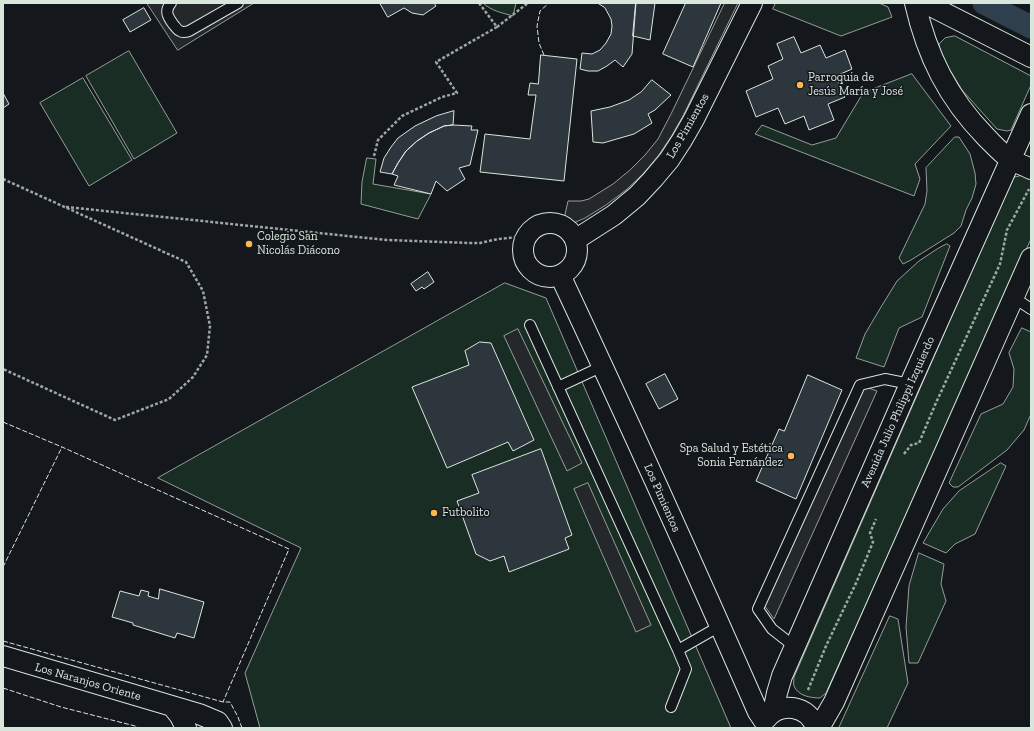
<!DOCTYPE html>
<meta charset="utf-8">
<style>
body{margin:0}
#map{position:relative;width:1034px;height:731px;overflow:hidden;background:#14181c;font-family:"Zilla Slab",serif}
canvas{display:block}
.frame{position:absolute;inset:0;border:4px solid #d8e6dc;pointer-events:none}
</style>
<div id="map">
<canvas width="1034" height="731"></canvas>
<div class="frame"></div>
</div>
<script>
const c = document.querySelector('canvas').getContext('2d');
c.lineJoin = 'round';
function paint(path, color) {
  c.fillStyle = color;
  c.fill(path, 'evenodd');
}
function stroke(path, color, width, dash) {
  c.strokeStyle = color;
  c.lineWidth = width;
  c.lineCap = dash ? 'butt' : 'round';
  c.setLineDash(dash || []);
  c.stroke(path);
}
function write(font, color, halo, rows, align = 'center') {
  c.font = font + ' "Zilla Slab",serif';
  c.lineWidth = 3;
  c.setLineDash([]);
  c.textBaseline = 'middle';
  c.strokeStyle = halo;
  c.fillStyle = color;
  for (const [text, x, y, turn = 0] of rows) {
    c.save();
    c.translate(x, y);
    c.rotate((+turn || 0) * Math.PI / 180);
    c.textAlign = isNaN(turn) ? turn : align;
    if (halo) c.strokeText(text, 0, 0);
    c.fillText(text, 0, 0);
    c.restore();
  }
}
const green = new Path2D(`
 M483,3H516L513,16C503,13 491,11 483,3Z
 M776,3H879L888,7L892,17L841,36L773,9Z
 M955,36L1031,76V85L1011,130L1007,131L997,129L962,90L939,52V44L945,38Z
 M129,51L177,133L134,159L86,76Z
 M912,74L951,126L915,164L920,179L914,196L755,134L762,125L812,145L836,138L863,93Z
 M83,78L132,160L89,186L40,103Z
 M955,137H959L970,154L975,173L976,184L972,198L966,210L961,226L954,233L911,260L903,264L899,258L925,204L927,191L926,168Z
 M367,158L376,159L373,184L431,194L418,219L361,204L362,182Z
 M1024,175L1031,177V239L826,693L820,698C811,698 798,696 794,686C793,684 794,680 794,677L1012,178Z
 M947,244L950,246L922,317L899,328L884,367L856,358L865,334L881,307L897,281L919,261L937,249Z
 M505,283L546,298L731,728H260L245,673L301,548L158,478Z
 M1022,328L1031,332V414L1024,430L1007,450L958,487H953L949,483L981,414L1003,404L1013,387L1014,369L1009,353Z
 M1001,463L1006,466L975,534L955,544L946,553L923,543L943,509L959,491Z
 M919,553L944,564L941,584L946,601L918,663H909L906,627L909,586Z
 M890,616L898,619L908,683L887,728H839Z`);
const parking = new Path2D(`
 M147,3H254L178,50Z
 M725,3H738L683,116L671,137L658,156L643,174L626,190L606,205L585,218L562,228L568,201H581L589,199L613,184L630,170L645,155L658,139L671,114Z
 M518,329L582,463L567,471L504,336Z
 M863,386L877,391L774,619L764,605Z
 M588,483L651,625L636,632L574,489Z`);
const canal = new Path2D(`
 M984,3L1031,27`);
const building = new Path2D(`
 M380,3H434L436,6L423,15L412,13L404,8L388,17Z
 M598,3H636L632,54L623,67L615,60L607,66L598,71H588L580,69L582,53L592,54L600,50L606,43L611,34L612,26L611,19L605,8Z
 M636,3H655L650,40L633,36Z
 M686,3H721L693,67L663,54Z
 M144,8L151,20L130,32L123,20Z
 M794,37L801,53L820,45L826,58L845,50L852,69L836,76L845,97L828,104L834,120L809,130L804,116L785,124L778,108L756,117L746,91L773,79L768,66L783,59L777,44Z
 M541,55L577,59L564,181L480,172L485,134L530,139L536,95H528L530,83L538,84Z
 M652,80L671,95L655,110L648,114L652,123L634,134L603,143L593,142L591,111L610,107L629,100L641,92Z
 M3,93L9,104L3,108Z
 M454,111L453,125L444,126L429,133L417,141L406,151L398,163L392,174L380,172L384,158L391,147L398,138L415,126L436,116Z
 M453,125L472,126L471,130H478L470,165L459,168L465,179L447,191L436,181L431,194L394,185L398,176L392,174L398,163L406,151L417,141L429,133L444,126Z
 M428,272L434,282L424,289L422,287L416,291L411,284Z
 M480,342L491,343L534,440L513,451L508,442L447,468L412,387L469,365L465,351Z
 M665,374L678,399L659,409L646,384Z
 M808,375L842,390L796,499L756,481L779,429L784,431Z
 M541,449L572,535L565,538L569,549L509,572L504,556L490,561L476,554L457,501L479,493L472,475Z
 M160,589L204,602L194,638L177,633L175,638L133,625V623L112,617L120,591L139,596L141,590L149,592L148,596L158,599Z`);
const path = new Path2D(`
 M497,27L528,3
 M374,156L378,140L402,116L442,97L457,93L436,62L497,27L479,3
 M3,179L186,262L203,291L210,326L207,355L193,377L169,399L115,420L3,369
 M66,207L387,240L470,243H480L498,239L528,236
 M904,454L911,445L919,443L935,405L1000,264L1007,230L1029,189
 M808,690L826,646L857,581L873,542L870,533L876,519`);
const lane = new Path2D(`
 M171,3C164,11 168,17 173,24C175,26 177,30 180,31C183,33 186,32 189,31L238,3
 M1013,297L1031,309
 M530,325L678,650L686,669L671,707
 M558,387L603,366
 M795,647L772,629L758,609L860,385L885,379L910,384
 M678,650L720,626`);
const street = new Path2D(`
 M915,3C927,56 948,98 986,137C994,145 1002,154 1011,160C1017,163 1025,166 1031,169
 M925,3L1031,57
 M523 250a27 27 0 1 1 54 0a27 27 0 1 1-54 0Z
 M575,240L614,215L637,196L653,179L669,160L682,140L694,119L752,3
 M560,275C628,420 694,566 758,712L764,721
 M3,656L199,714L218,722L222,728
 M173,707L180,716L186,728
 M773,712L777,693L782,676L910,384L1031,114
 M766,719C780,701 809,705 816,728
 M819,728L834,702L1031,258`);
const fence = new Path2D(`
 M544,55L539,43L537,26L540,11L549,3
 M3,422L62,447L289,549L223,702
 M3,567L62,447
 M3,641L223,702H230L238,717L242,728
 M3,688L61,707L135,726L139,728`);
const markers = [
 [800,85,4,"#ffb74d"],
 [249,244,4,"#ffb74d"],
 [791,456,4,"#ffb74d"],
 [434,513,4,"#ffb74d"]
];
const poiNames = [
 ["Parroquia de",808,78],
 ["Jesús María y José",808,92],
 ["Colegio San",257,237],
 ["Nicolás Diácono",257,251],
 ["Spa Salud y Estética",783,449,"right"],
 ["Sonia Fernández",783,463,"right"],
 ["Futbolito",442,513]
];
const streetNames = [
 ["Los Pimientos",688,126,-60],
 ["Avenida Julio Philippi Izquierdo",898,412,-66],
 ["Los Pimientos",662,498,66],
 ["Los Naranjos Oriente",88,682,16]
];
paint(green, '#1a2d24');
stroke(green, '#939e99', 1);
paint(parking, '#24282b');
stroke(parking, '#939e99', 1);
stroke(canal, '#2f3f4d', 23);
paint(building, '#2c363c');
stroke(building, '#d8e6dc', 1);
stroke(lane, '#d8e6dc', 12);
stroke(street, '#d8e6dc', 22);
stroke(path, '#9da8a2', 2.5, [3, 2]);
stroke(lane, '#14181c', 10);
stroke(street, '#14181c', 20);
stroke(fence, '#d8e6dc', 1, [5, 2]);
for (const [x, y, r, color] of markers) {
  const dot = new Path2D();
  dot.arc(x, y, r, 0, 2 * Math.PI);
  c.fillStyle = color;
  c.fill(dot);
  stroke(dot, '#14181c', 1.5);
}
write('12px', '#d8e6dc', '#14181c', poiNames, 'left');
write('12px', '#d8e6dc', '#14181c', streetNames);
</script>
